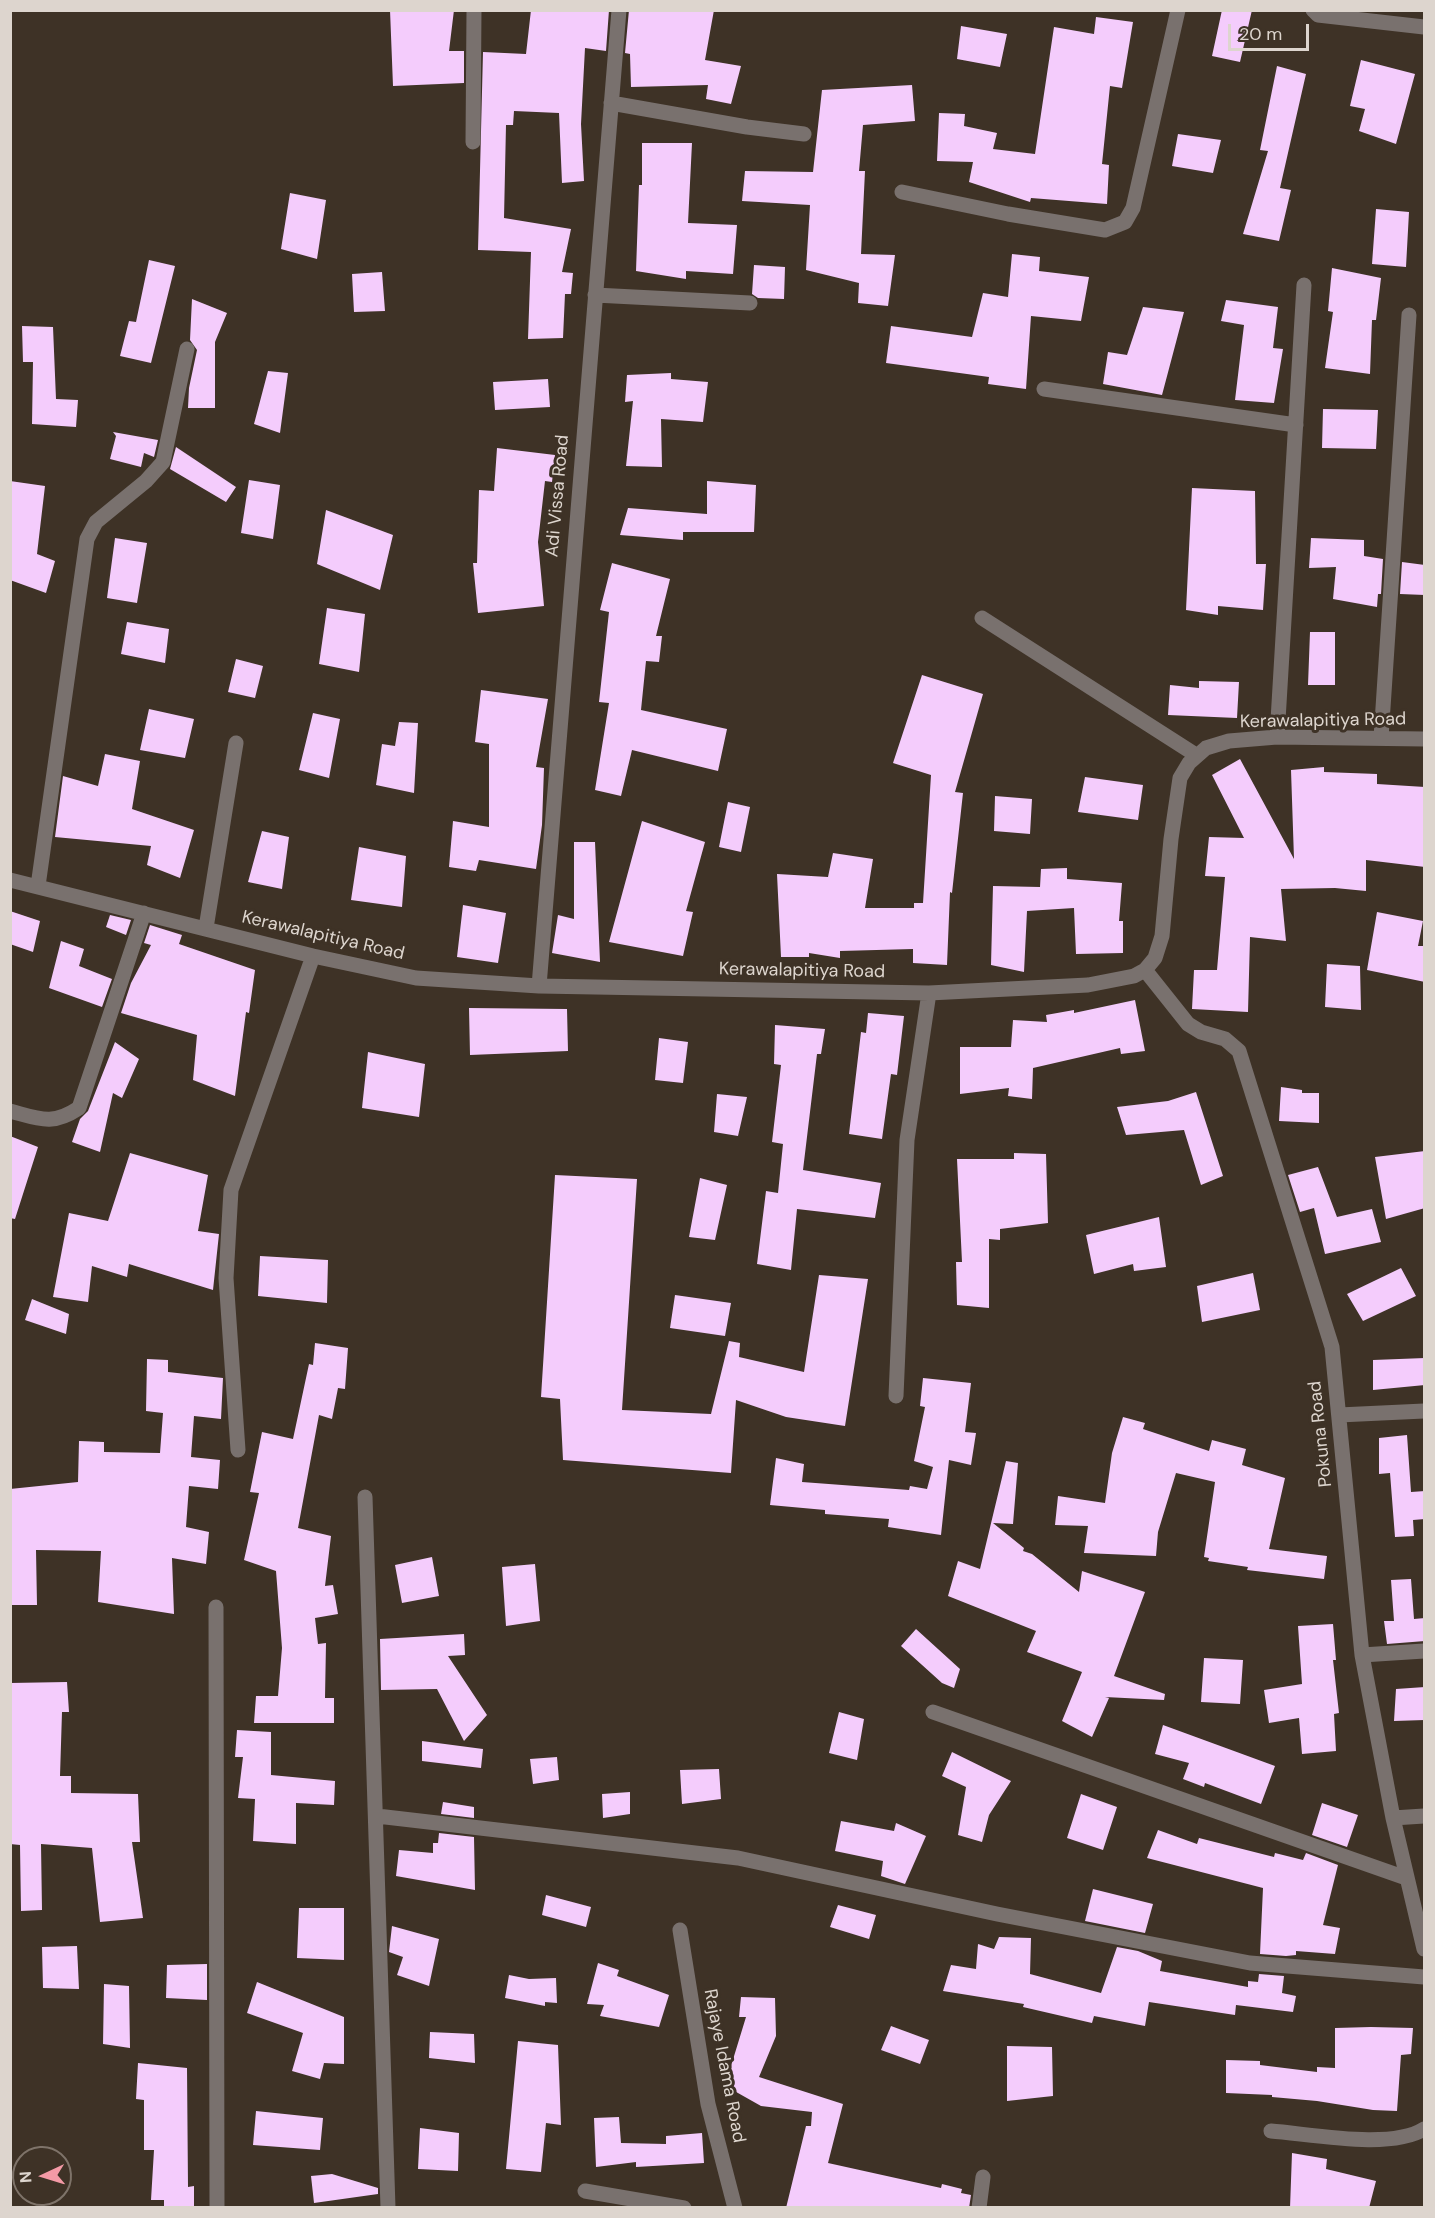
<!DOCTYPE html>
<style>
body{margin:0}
#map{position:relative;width:1435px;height:2218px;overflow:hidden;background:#3e3226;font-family:"DM Sans",sans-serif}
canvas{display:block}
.frame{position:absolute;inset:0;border:12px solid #ddd5ce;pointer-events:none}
.north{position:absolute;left:12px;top:2146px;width:60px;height:60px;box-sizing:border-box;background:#3e3226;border:2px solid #7e7369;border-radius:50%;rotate:266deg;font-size:16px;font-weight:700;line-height:24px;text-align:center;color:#ddd5ce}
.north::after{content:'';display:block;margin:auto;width:21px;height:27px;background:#f49aa6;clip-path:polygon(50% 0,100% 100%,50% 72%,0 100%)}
.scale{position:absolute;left:1228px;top:24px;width:81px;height:27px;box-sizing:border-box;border:3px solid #ddd5ce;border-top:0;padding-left:8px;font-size:18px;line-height:21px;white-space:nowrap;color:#ddd5ce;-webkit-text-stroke:4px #3e3226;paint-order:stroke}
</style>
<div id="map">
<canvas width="1435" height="2218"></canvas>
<div class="frame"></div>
<div class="north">N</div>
<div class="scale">20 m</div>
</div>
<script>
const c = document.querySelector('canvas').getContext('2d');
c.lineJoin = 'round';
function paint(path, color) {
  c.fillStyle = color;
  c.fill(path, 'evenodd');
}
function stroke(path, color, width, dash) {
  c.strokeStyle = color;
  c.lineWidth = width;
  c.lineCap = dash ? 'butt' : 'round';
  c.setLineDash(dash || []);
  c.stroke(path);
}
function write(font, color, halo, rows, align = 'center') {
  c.font = font + ' "DM Sans",sans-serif';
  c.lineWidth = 6;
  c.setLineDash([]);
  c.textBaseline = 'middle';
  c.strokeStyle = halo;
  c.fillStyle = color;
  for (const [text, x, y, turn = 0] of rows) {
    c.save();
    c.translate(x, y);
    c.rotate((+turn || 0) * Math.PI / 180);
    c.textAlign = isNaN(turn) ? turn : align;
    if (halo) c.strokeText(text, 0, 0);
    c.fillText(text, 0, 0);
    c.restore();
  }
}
const building = new Path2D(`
 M390,10H454L449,51H464V83L393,86Z
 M531,10H609L606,51L585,48L581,124L584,181L562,183L559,113L514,111L513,125H506L504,218L571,229L562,272L573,273L571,294H565L563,338L528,339L531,252L478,250L483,52L526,54Z
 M629,10H714L705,60L741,66L731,104L706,99L708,85L631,87L630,54L625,53Z
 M1222,10H1252L1240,62L1212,56Z
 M1096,17L1133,22L1122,88L1110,86L1102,164L1109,165L1107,204L1031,198L1030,202L969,182L973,162L937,161L939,113L965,114L964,126L997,133L993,149L1035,154L1054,27L1094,34Z
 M961,26L1007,34L1000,67L957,59Z
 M1361,60L1415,74L1396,144L1359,131L1365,109L1350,106Z
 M1277,66L1306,74L1280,188L1291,190L1279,241L1243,234L1268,151L1260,150Z
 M912,85L915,121L863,125L859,171H865L861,254L895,255L888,306L858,303L859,283L806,270L810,205L742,201L745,171L813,172L822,90Z
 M1178,134L1221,140L1213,173L1172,166Z
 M642,143H692L688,223L737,225L733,274L686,271V279L636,271L639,185H642Z
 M290,193L326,200L317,259L281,249Z
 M1376,209L1409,212L1406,267L1372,264Z
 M1012,254L1040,257L1039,271L1089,277L1081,321L1031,316L1026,389L988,384L989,377L886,363L891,326L972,337L983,293L1008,297Z
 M149,260L175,266L151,363L120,356L129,321L136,322Z
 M754,265L785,267L784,299L758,298L752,294Z
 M1332,268L1381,278L1376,320H1372L1370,374L1325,368L1333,312L1328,311Z
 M382,272L385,311L354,312L352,274Z
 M192,299L227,313L215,342V408H188L189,388L197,350L190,340Z
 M1226,300L1278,307L1273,348L1283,349L1274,403L1235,400L1244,325L1221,321Z
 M1143,307L1184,312L1162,395L1103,384L1108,352L1127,355Z
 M22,326L53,327L56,399L78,400L76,427L32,424L33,362H23Z
 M268,371L288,373L280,433L254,424Z
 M671,373V379L708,382L703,422L661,419L662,467L626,466L633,401L625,402L627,375Z
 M548,379L550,407L495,410L493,382Z
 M1323,409L1378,410L1376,449L1322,448Z
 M113,432L158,440L154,457L144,453L141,467L110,459L116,436Z
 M176,447L236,487L226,502L170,469Z
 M497,448L555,455L552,482L545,481L538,542L544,606L478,613L473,563H477L479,490L494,491Z
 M249,480L280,485L273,539L241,533Z
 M10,481L45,486L37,554L55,561L46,593L10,580Z
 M707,481L756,485L754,532H683V540L620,535L628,508L707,514Z
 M1192,488L1255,491L1256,564H1266L1263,610L1218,606V615L1186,610Z
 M326,510L393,535L380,590L317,564Z
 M115,538L147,543L137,603L107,598Z
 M1311,538L1364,540V556L1383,559L1381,594H1378L1377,607L1333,599L1336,567L1309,568Z
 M1402,562L1425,565V595L1400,594Z
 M612,563L670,579L656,636H662L659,662L646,661L641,710L727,729L718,771L632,750L621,796L595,790L609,703L599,702L609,612L600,610Z
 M327,608L365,614L359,672L319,664Z
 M127,622L169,629L165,663L121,654Z
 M1310,632H1335V685H1308Z
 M236,659L263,666L255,698L228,692Z
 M922,675L983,694L955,792L963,793L952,893L950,892L947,965L913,963V949L840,951V958L809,953V957H781L777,874L828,877L833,853L873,859L865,908H914V903H923L931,775L893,763Z
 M1199,681L1239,682L1237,718L1168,715L1170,685L1199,688Z
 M481,690L548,699L536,767L544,768L542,825L536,869L479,860L476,871L449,867L453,821L489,827V744L475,742Z
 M149,709L194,719L185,758L140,750Z
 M313,713L340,719L329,778L299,770Z
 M399,722L418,723L414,793L376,785L382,744L395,746Z
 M105,754L140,761L132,809L194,830L180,878L147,865L151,846L55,837L63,776L98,786Z
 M1240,759L1294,859L1291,770L1324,767V772L1377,774V784L1425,787V867L1366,860V891L1335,888L1281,889L1286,941L1250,937L1248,1012L1192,1009L1194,970H1217L1225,877L1205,876L1209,837L1244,838L1212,775Z
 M1085,777L1143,785L1138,820L1078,812Z
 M995,796L1032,799L1030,834L994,831Z
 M728,802L750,807L741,852L719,847Z
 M642,821L705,842L686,911L693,912L683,956L609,942Z
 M262,831L289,837L282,889L248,882Z
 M574,842H595L600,962L552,953L558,915L574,919Z
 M359,847L406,856L402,907L351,900Z
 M1067,868V879L1122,883L1119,921H1123V953L1076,954L1074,908L1027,911L1024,972L991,965L993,886L1040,887L1041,869Z
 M463,905L506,913L498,963L457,957Z
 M10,911L40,921L33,952L10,944Z
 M1377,912L1423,921L1418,946H1425V982L1367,970Z
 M110,915L131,920L126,935L106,927Z
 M150,925L182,935L179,944L255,970L249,1013L246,1012L235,1096L193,1080L197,1035L121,1013L131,983L151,945L144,943Z
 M61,941L84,949L79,966L112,979L102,1007L49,988Z
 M1327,964L1360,966L1361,1010L1325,1007Z
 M1135,1000L1145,1051L1121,1054L1120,1048L1033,1068L1032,1099L1008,1096L1009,1088L960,1094V1047H1011L1013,1020L1047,1022L1046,1015L1074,1010V1013Z
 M469,1008L567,1009L568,1051L470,1055Z
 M868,1013L904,1016L897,1075L891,1074L882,1139L849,1134L861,1032L866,1033Z
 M775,1025L825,1029L821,1054H817L803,1170L881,1183L875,1218L797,1209L791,1270L757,1264L766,1191L778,1193L783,1144L772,1142L781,1065L774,1064Z
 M659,1038L688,1042L683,1083L655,1080Z
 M115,1042L139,1059L122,1098L113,1093L100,1152L72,1142L80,1119L88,1111Z
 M368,1052L425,1064L419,1117L362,1108Z
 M1281,1087L1302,1090V1093H1319V1123L1279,1121Z
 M1196,1092L1223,1176L1201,1185L1184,1130L1126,1135L1117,1107L1168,1101Z
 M717,1094L747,1097L738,1136L714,1132Z
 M10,1136L38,1147L15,1219L10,1218Z
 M1425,1151V1208L1386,1219L1375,1157Z
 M130,1153L208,1175L198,1231L219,1234L213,1290L129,1264L127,1277L92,1266L88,1302L53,1297L69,1213L108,1221Z
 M1014,1153L1046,1154L1048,1223L1000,1229V1240L989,1239V1308L957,1305L956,1262H962L957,1159H1014Z
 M1318,1167L1337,1217L1372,1209L1381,1242L1325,1254L1314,1208L1300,1212L1288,1175Z
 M555,1175L637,1179L622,1410L711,1414L729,1341L740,1343L739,1357L804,1372L819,1275L868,1279L845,1426L786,1417L736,1400L731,1473L563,1460L560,1399L541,1397Z
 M700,1178L727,1185L715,1240L689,1237Z
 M1159,1217L1166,1267L1134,1271L1133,1264L1094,1274L1086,1235Z
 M260,1256L328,1260L327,1303L258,1296Z
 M1401,1268L1416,1296L1363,1321L1347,1294Z
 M1253,1273L1260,1310L1202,1322L1197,1286Z
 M675,1295L731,1303L725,1336L670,1328Z
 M32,1299L69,1314L66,1334L25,1320Z
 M315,1343L348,1348L345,1389L338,1388L332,1419L319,1415L298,1528L331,1536L325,1586L333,1585L338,1614L315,1618L318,1644L326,1643L325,1698H334V1723H254L256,1696H278L282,1648L276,1571L244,1560L259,1493L250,1492L262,1432L293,1439L309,1364L313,1365Z
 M1425,1358V1385L1373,1390V1360Z
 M147,1359L168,1360V1372L223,1378L221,1419L194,1416L191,1457L220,1460L218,1489L189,1486L186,1527L209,1532L206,1564L172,1558L174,1614L98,1602L101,1551L36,1550L37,1605H10V1489L78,1482L79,1441L104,1442V1452L160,1453L163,1413L146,1411Z
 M923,1378L971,1383L965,1432L976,1433L971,1465L949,1460L941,1535L888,1527L889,1519L825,1514V1510L770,1505L776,1458L804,1464L802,1482L909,1490L910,1486L927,1489L933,1467L914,1461L925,1407L920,1406Z
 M1123,1417L1145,1423L1143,1429L1209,1451L1212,1440L1246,1449L1242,1465L1285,1478L1269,1549L1327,1556L1324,1579L1247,1570L1248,1567L1208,1561L1209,1558L1204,1557L1215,1482L1176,1473L1158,1532L1156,1556L1084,1553L1088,1526L1055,1525L1058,1496L1105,1503L1112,1453Z
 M1407,1435L1411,1492L1425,1491V1519L1413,1520L1414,1536L1395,1537L1390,1473L1379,1474V1438Z
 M1006,1461L1018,1463L1013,1524L993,1523L1024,1548L1023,1551L1032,1554L1079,1592L1082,1571L1145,1592L1114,1676L1165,1694L1164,1700L1105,1697L1109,1698L1092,1737L1062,1721L1082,1672L1027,1652L1036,1631L948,1596L958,1561L980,1569Z
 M432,1557L439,1596L402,1603L395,1565Z
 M535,1564L540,1621L506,1626L502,1567Z
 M1411,1579L1414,1619L1425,1618V1641L1387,1644L1384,1621H1394L1391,1580Z
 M1333,1624L1336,1660H1333L1339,1713L1334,1714L1336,1751L1302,1754L1299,1718L1269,1723L1264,1690L1302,1684L1298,1626Z
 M916,1629L960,1669L954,1688L942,1683L901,1646Z
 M464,1634L465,1655L448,1656L487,1715L464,1741L437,1689L381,1690L380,1639Z
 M1204,1658L1243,1660L1240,1704L1201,1702Z
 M67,1682L69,1712H62L60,1776H71V1793L138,1794L140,1842H132L143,1918L100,1922L92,1848L41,1844L42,1910L21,1911L20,1845L10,1844V1683Z
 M1425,1687V1720L1394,1721L1396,1689Z
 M839,1712L864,1719L857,1760L829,1753Z
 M1163,1725L1275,1766L1261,1804L1205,1783L1204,1787L1183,1779L1189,1763L1155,1754Z
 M237,1730L271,1732V1775L335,1781L334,1805L296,1803V1844L253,1841L255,1799L238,1798L243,1757H235Z
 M422,1741L483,1749L481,1768L422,1761Z
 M952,1752L1011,1781L989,1815L982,1842L958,1835L966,1787L942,1776Z
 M557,1757L559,1780L533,1784L530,1759Z
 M719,1769L721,1799L682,1804L680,1770Z
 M630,1792V1814L603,1818L602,1794Z
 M1081,1794L1117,1807L1103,1850L1067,1838Z
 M443,1802L474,1807V1818L441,1814Z
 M1322,1803L1358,1815L1347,1847L1312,1835Z
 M841,1821L894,1831L896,1823L926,1836L905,1884L881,1876L883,1861L835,1851Z
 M1158,1830L1197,1844L1199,1838L1274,1857L1275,1853L1303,1860L1306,1853L1338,1865L1323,1925L1340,1928L1335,1954L1296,1951V1955L1286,1956L1260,1954L1263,1888L1147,1858Z
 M439,1833L474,1837L475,1890L396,1876L399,1850L433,1853V1843H438Z
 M1093,1889L1153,1904L1145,1933L1085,1921Z
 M546,1895L591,1907L586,1927L542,1915Z
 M838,1905L876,1915L869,1939L830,1927Z
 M299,1908H344V1960L297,1958Z
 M392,1926L439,1939L429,1986L397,1975L403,1957L389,1952Z
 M999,1937L1031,1938L1030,1974L1101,1993L1117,1947L1138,1951L1162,1961L1160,1971L1248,1987V1981L1258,1982L1259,1974L1284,1976L1282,1993L1296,1996L1293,2012L1236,2005L1235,2015L1149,2002L1145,2026L1094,2016L1092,2023L1023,2007L1024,2004L943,1991L951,1965L976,1969L978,1944L994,1949Z
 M77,1946L79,1989L43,1988L42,1947Z
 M598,1963L619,1970L617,1976L669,1995L659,2027L600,2016L604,2005L587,2004Z
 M207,1964V2000L166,1998L167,1965Z
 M509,1975L529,1979L556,1978L557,2003L545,2002V2006L505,1998Z
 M257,1982L344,2017V2064L324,2063L320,2079L292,2071L303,2033L247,2013Z
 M104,1984L129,1986L130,2048L103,2044Z
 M741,1997L775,1998L776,2036L759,2077L843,2104L828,2163L941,2188L942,2184L962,2189L961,2193L971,2195L969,2208H786L806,2126H811L812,2112L761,2106L722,2084L727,2065L731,2066L746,2017H739Z
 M891,2026L929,2040L920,2064L881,2050Z
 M1371,2027L1413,2028L1411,2054L1401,2055L1397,2111L1373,2110L1317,2101L1272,2097V2095L1226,2093V2060L1260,2061V2065L1317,2072V2067L1335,2068V2028Z
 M430,2032L474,2034L475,2063L429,2058Z
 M518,2041L558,2045L561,2125L546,2123L541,2172L506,2169Z
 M1007,2046L1052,2047L1053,2096L1007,2101Z
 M138,2063L187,2068L188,2187L194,2186V2208H164V2200H151L154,2150H144V2100L136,2099Z
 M256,2111L323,2118L320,2150L253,2145Z
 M619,2117L621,2143L666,2144V2136L702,2133L704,2163L636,2167V2162L596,2167L594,2118Z
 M420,2128L459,2133L458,2171L418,2169Z
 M1292,2153L1327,2159L1326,2169L1376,2181L1369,2208H1290Z
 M332,2174L378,2188V2194L314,2203L311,2176Z`);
const minor = new Path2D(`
 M1313,10L1318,15L1424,27
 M611,103L747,127L804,134
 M473,142L474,10
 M902,192L1008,214L1105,230L1125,222L1133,208L1178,10
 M595,295L750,303
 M1044,389L1296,425
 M982,618L1196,755
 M1277,737L1304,285
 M1381,738L1409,315
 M10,880L313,956L416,978L539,986L929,993L1088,985L1134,976L1145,970L1155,958L1162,936L1171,839L1180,778L1189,763L1206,748L1229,741L1277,737L1424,739
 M38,886L87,539L96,522L146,481L163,462L187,349
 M206,928L236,743
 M1145,970L1188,1024L1201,1032L1225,1039L1239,1051L1332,1347L1362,1655L1393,1818L1424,1949
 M539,986L619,10
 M10,1111C40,1119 52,1126 79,1108L144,913
 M896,1396L907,1140L929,993
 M1339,1415L1424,1411
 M238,1450L226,1278L231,1190L313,956
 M365,1497L388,2208
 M216,1607L217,2208
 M1362,1655L1424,1651
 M933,1712L1406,1878
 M377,1816L738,1858L997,1914L1250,1963L1424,1977
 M1393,1818L1424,1816
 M680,1930L708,2104L735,2208
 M1271,2131C1311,2134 1391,2150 1424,2129
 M585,2191L684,2208
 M979,2208L983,2177`);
const streetNames = [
 ["Adi Vissa Road",558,496,-85],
 ["Kerawalapitiya Road",1323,721,-1],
 ["Kerawalapitiya Road",323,936,13],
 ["Kerawalapitiya Road",802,971,1],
 ["Pokuna Road",1321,1434,-96],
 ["Rajaye Idama Road",724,2066,79]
];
paint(building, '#f4ccfc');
stroke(minor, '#79716e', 15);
write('18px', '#ddd5ce', '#3e3226', streetNames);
</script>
